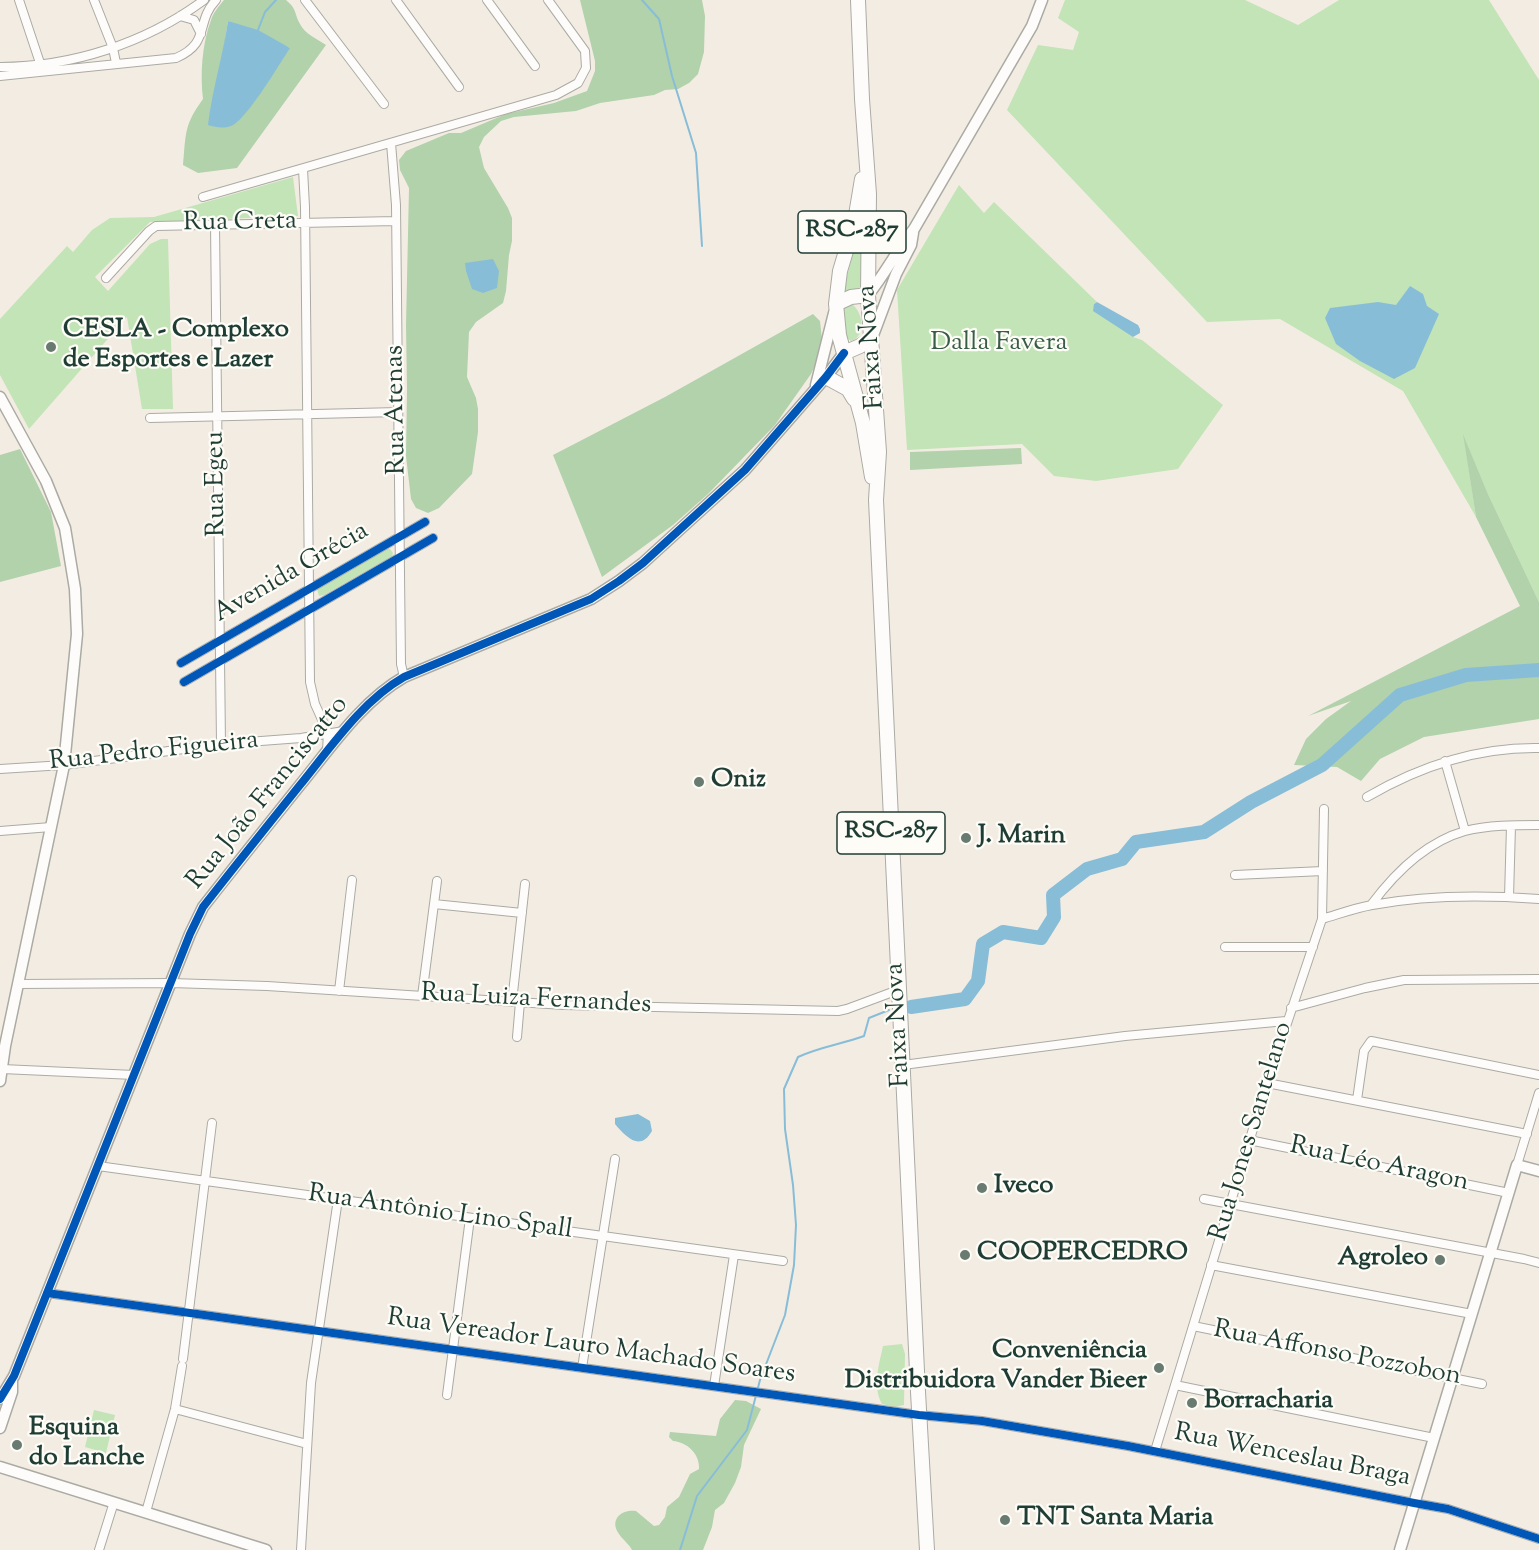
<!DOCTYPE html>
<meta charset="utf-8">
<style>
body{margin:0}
canvas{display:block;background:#f3ece2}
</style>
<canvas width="1539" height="1550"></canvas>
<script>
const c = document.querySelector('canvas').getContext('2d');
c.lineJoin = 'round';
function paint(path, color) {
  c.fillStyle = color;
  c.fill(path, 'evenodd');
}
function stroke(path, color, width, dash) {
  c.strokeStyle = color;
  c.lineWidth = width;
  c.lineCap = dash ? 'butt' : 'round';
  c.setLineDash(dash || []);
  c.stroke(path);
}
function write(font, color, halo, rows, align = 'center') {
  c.font = font + ' "Sorts Mill Goudy",serif';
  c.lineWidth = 4.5;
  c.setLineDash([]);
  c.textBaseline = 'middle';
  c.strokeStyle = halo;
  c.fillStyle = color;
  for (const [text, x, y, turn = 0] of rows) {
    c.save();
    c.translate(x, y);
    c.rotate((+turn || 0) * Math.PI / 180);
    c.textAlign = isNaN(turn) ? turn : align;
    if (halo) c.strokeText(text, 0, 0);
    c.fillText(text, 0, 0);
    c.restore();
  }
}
const green = new Path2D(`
 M1065,0H1245L1298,25L1339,0H1489L1539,80V602L1488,494L1464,437L1476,517L1403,391L1280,319L1207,322L1007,110L1038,45L1073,50L1079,32L1058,18Z
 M293,177L298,216L150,222L95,277L108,291L150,244L161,239H168L173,409H142L127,317L29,429L0,375V319L67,246L73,252L92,230L110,218L154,217Z
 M959,185L984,213L994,202L1097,302L1094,304L1133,337L1142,340L1223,405L1178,469L1096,481L1054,476L1022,444L907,450L897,290Z
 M861,224V290L842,295Z
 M850,303C863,309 867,337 851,341L844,336L842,309Z
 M386,548L390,549L393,553L392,556L324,595L319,596L317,589Z
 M902,1344L905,1354L904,1405L896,1407L882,1404C872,1386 879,1365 883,1346Z
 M94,1410L115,1415L106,1453L85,1447Z`);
const forest = new Path2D(`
 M224,0H286C297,9 294,13 300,24C305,34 317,39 326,45L237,168L198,173L183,165C186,133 184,125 203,99C200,74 202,44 211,20C213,13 219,6 224,0ZM228,21L290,48L223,54Z
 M580,0H702L705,16L704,52L698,74L689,83L678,89L665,90L654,95L600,103L576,111L514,117L501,121L484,137L479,147L484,168L508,208L512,218V241L509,255L506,291L503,303L476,322L469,332L467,377L476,398L478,409V432L472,474L439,508L428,513L416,508L411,499L406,456L407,390L406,325L409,188L400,170L399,160L406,151L449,133H461L506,114L554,103L587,91L595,71V61Z
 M813,314L820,321L823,349L811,374L775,425L708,494L673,525L602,577L553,455L665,397Z
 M1463,434L1488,494L1539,602V719L1424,737L1380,759L1361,781L1337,767L1294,765L1306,739L1326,719L1351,701L1308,716L1520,606L1476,517Z
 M1021,448L1022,464L910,470V452Z
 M20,449L51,512L61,566L0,582V455Z
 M735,1400L746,1401L761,1409L744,1445L741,1467L735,1483L724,1503L715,1510L712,1527L703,1550H632C629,1544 623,1540 619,1534C609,1520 621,1509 636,1511L654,1526L659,1525L665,1517L667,1507L679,1497L690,1474L699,1469C700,1454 687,1442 673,1441L669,1437L670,1432L716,1436L720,1419Z`);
const water = new Path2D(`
 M228,21L258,30L290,48C280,63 246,121 231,126C222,129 216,127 208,125C212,90 223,56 228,21Z
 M493,259L499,271L497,288L483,293L472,289L466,271L465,263Z
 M1410,286L1423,294L1427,306L1439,314L1415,368L1394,379L1360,361L1336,344L1325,318L1330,308L1378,302L1396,305Z
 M1097,302L1138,325L1140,329V333L1133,337L1093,311L1094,304Z
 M638,1114L650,1121L652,1131C640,1152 626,1137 615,1124V1118Z`);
const stream = new Path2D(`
 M642,0L659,19L672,76L696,153L702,246
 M258,30L265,12L276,0
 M680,1550L697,1496L747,1430L760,1380L785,1315L794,1265L796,1225L793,1185L785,1129L784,1089L798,1057C819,1047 842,1044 864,1036L869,1018L889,1010`);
const river = new Path2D(`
 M911,1007L965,999L978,981L983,944L1003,932L1041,938L1054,917L1053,895L1087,869L1122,859L1136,842L1204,832L1251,802L1322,765L1400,695L1466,675L1539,670`);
const street = new Path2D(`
 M19,0L40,63
 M94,0L113,48L116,63
 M305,0L384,104
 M396,0L459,87
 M487,0L535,66
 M180,16L194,20L201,34
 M0,67C72,67 146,43 204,0
 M0,76L176,58C211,43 195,22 216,0
 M391,143L396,205L401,664L404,677
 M303,169L305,207L310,682L315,704L328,733L327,751
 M203,197L556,95L578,83L586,68L585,51L548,0
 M215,225L221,744
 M106,278L149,231L156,226L396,221
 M150,418L398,412
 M181,663L425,522
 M184,682L433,538
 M1445,761L1465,831
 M0,769L64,765L221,744L301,738L344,731
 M1367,797C1420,766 1477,747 1539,748
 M0,831L51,827
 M1235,875L1323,871
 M1509,897L1511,826
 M434,904L522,913
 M1371,905C1394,874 1426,842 1465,831C1488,825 1515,825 1539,825
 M1322,919C1339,914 1355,908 1372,905C1426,895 1485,895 1539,899
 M1225,947H1313
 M18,984L171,983L267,986L564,1005L838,1011L847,1009L898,990
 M339,991L352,880
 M422,996L437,881
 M512,1002L525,884
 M1291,1008L1365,988L1404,980L1539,979
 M517,1037L520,1002
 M903,1065L1125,1036L1286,1021
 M2,1069L134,1075
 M1267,1083L1527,1134
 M1357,1100L1364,1051L1371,1041L1539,1075
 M1249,1140L1509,1193
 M1517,1165L1539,1093
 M98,1166L783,1261
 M1204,1199L1524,1259L1539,1263
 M1211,1265L1472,1314
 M47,1293L919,1415L982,1421L1128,1446L1414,1503L1448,1509L1539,1539
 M1193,1326L1482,1384
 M183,1359L212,1123
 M582,1368L615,1159
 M1175,1385L1434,1438
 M714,1386L734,1255
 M447,1395L470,1218
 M175,1409L307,1444
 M1155,1451L1267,1083L1322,919L1324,809
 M146,1512L175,1409L182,1366
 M99,1550L114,1502
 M301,1550L311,1383L338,1199`);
const secondary = new Path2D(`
 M868,295C885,274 897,250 914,229L1032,26L1042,0
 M872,338L896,274L911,245L913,233
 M816,385L834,313
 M0,397L46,481L65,528L75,589L77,634L64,765L5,1046L0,1081
 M0,1399L14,1376L190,934L203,907C235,866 268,825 300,785C331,747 362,701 404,677L591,599L619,581L643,563L745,470L826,377L844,353
 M0,1428L12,1392V1381
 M0,1467L266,1550
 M1400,1550L1517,1165L1539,1171`);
const highway = new Path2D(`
 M858,0L862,99L869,194L868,295L879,452L876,500L918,1392L927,1550
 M862,179L855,221L840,271L836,304L839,335L863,423L872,477
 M868,232L879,242L900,246
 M836,304L851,297L868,295
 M844,353L860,346L871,339
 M826,377L848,389L854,399`);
const cycleway = new Path2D(`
 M181,663L425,522
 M184,682L433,538
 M47,1293L919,1415L982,1421L1128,1446L1414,1503L1448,1509L1539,1539
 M0,1399L14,1376L190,934L203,907C235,866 268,825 300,785C331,747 362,701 404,677L591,599L619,581L643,563L745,470L826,377L844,353`);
const markers = [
 [51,347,6,"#697a71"],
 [699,782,6,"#697a71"],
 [966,838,6,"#697a71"],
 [982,1188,6,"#697a71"],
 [965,1255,6,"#697a71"],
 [1440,1260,6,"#697a71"],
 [1159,1368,6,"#697a71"],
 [1192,1403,6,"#697a71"],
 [17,1445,6,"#697a71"],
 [1005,1520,6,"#697a71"]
];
const shields = [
 [852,232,108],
 [891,833,108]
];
const shieldNames = [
 ["RSC-287",852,232],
 ["RSC-287",891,833]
];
const streetNames = [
 ["Rua Creta",240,224,-1],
 ["Faixa Nova",873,347,-94],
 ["Rua Atenas",398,410,-91],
 ["Rua Egeu",218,484,-91],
 ["Avenida Grécia",292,574,-30],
 ["Rua Pedro Figueira",154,753,-6],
 ["Rua João Franciscatto",269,794,-51],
 ["Rua Luiza Fernandes",536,1001,3],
 ["Faixa Nova",900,1025,-93],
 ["Rua Jones Santelano",1253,1132,-73],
 ["Rua Léo Aragon",1379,1166,12],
 ["Rua Antônio Lino Spall",440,1214,8],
 ["Rua Vereador Lauro Machado Soares",591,1348,8],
 ["Rua Affonso Pozzobon",1337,1355,11],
 ["Rua Wenceslau Braga",1292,1457,11]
];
const poiNames = [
 ["CESLA - Complexo",63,332],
 ["de Esportes e Lazer",63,362],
 ["Oniz",711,782],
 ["J. Marin",978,838],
 ["Iveco",994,1188],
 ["COOPERCEDRO",977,1255],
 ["Agroleo",1428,1260,"right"],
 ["Conveniência",1147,1353,"right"],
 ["Distribuidora Vander Bieer",1147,1383,"right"],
 ["Borracharia",1204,1403],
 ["Esquina",29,1430],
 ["do Lanche",29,1460],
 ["TNT Santa Maria",1017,1520]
];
const parkNames = [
 ["Dalla Favera",999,345]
];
paint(green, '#c3e4b7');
paint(forest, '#b2d2ab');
paint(water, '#88bdd8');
stroke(stream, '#88bdd8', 2);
stroke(river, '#88bdd8', 14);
stroke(street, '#ababa4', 10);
stroke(secondary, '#ababa4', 13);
stroke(highway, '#ababa4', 16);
stroke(street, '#fdfcfb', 8);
stroke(secondary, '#fdfcfb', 10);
stroke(highway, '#fdfcfb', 14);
stroke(cycleway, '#0057b8', 8);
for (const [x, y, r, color] of markers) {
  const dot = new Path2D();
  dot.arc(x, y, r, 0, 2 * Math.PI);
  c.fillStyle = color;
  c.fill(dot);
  stroke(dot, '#fdfcf7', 2);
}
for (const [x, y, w] of shields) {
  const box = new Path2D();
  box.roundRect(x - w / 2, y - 21, w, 42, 4.5);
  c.fillStyle = '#fdfcf7';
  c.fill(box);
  stroke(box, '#1f3d34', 1.5);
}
write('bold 24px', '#1f3d34', null, shieldNames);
write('26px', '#1f3d34', '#fdfcf7', streetNames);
write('bold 26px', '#1f3d34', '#fdfcf7', poiNames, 'left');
write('26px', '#385d47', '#fdfcf7', parkNames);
</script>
